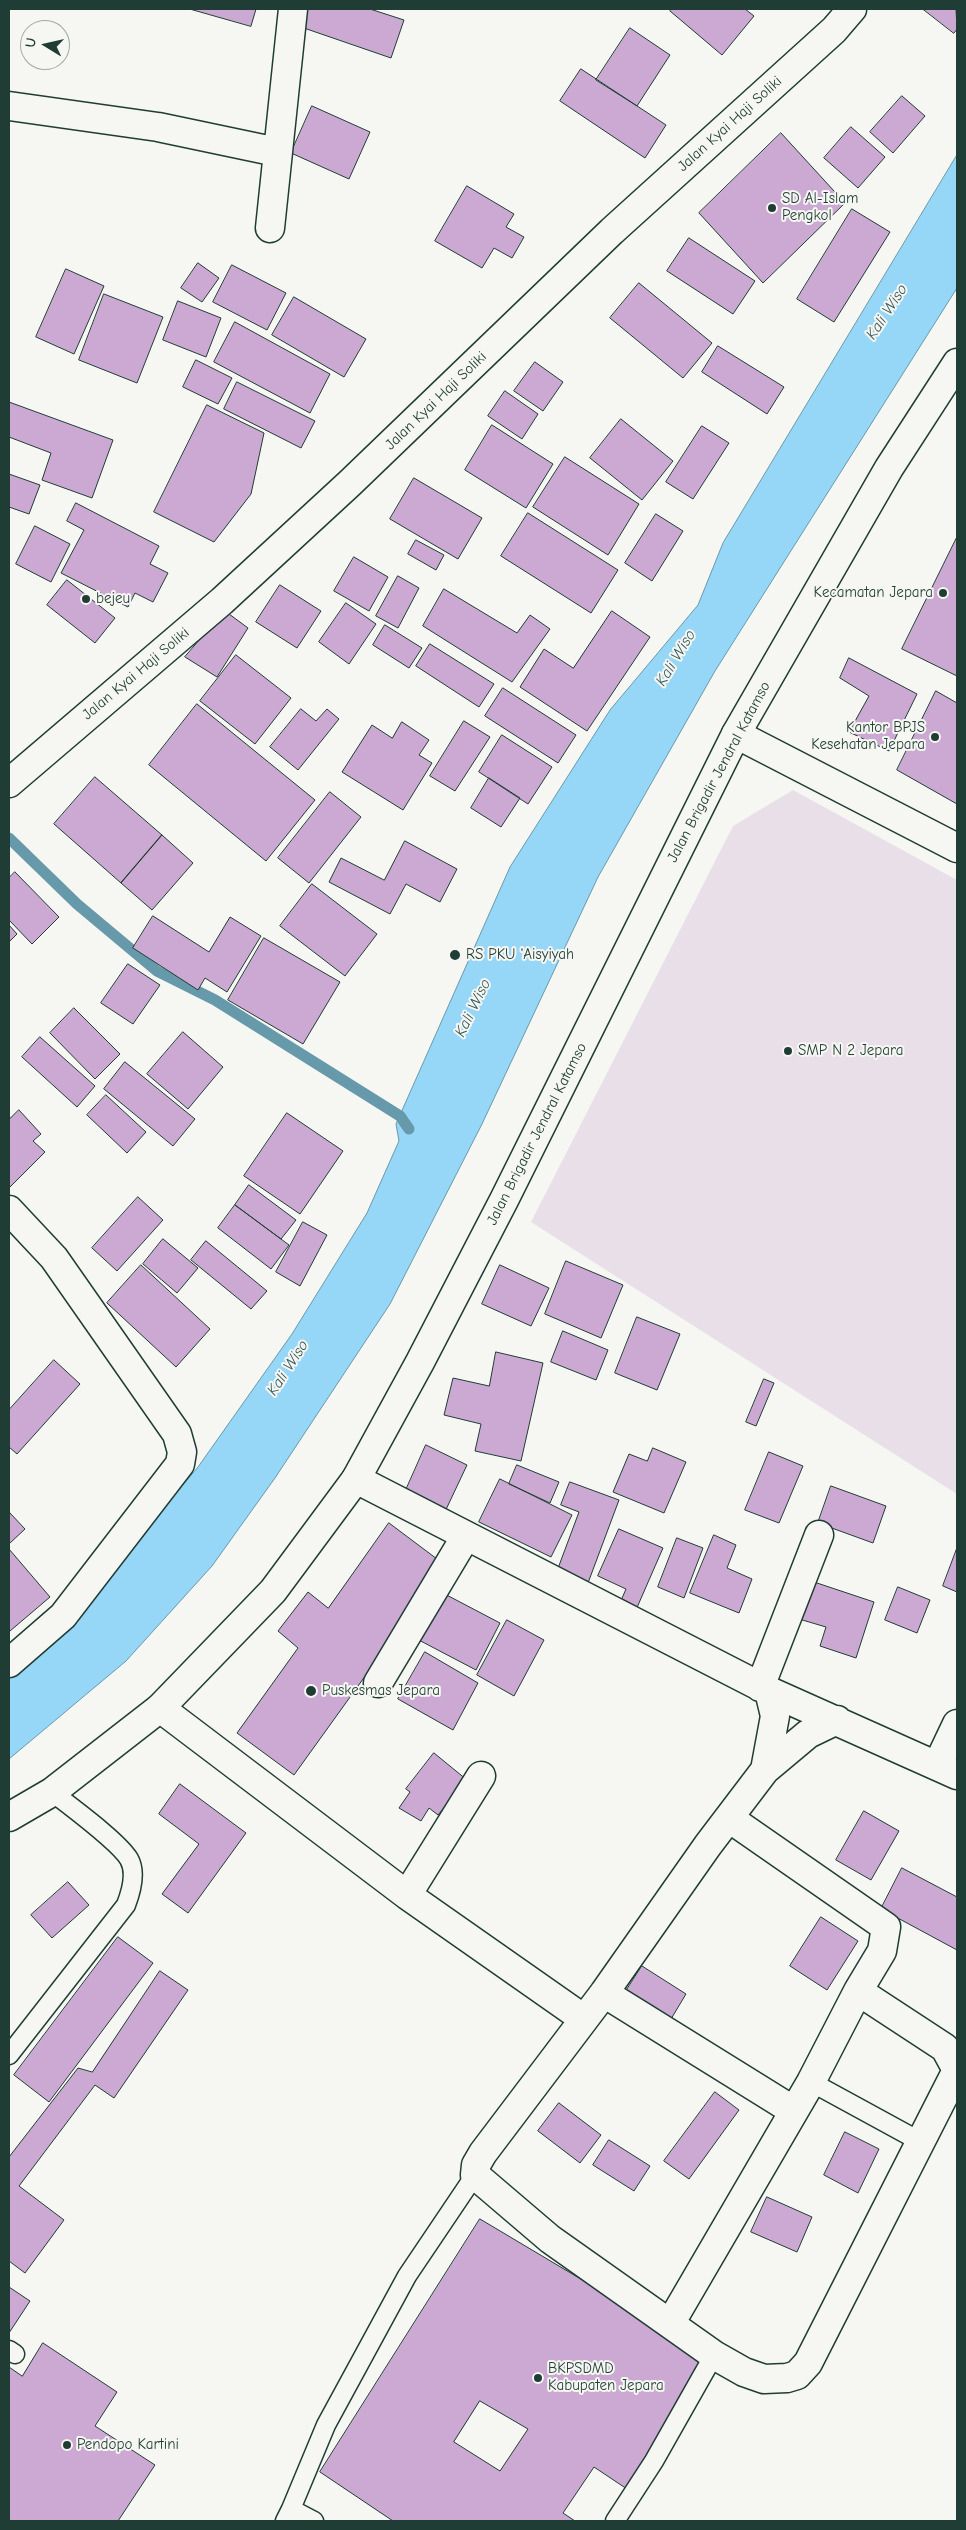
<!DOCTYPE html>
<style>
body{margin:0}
#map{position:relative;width:966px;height:2530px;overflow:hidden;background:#f6f6f2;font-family:"Comic Neue",sans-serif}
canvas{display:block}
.frame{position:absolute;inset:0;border:10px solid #1f3d34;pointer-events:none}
.north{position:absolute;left:20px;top:20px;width:50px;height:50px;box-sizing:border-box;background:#f6f6f2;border:1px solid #a0aca6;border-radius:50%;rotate:279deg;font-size:14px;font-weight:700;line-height:20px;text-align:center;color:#1f3d34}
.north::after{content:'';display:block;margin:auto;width:18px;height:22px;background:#1f3d34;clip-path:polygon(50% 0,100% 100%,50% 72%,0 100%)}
</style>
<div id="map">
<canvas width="966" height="2530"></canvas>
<div class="frame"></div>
<div class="north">U</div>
</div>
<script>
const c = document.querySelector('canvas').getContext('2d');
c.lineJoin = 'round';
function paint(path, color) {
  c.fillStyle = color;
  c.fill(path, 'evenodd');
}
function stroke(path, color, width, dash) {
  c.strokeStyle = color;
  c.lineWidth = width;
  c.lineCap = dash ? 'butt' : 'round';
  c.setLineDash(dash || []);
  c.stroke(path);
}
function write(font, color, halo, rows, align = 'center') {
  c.font = font + ' "Comic Neue",sans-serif';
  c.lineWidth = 4;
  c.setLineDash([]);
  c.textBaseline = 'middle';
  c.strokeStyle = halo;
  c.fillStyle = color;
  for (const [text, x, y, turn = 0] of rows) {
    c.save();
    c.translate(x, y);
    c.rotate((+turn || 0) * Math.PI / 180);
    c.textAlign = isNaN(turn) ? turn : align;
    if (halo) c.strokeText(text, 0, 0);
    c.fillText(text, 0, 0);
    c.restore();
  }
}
const built = new Path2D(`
 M793,790L957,880V1494L531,1222L733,826Z`);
const water = new Path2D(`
 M957,155V288L715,671L598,877L482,1124L390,1304L275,1478L212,1566L126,1661L9,1759V1673L119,1559L198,1467L292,1334L367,1213L399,1141L396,1124L510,867L610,710L698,605L723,543Z`);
const stream = new Path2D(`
 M9,838L77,904L157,971L215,1000L400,1116L409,1129`);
const building = new Path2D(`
 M190,9H256L251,26Z
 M304,9H370L404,20L391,58L298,26Z
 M672,9H745L754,16L722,55L670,11Z
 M923,9H956L957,29L954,33Z
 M630,28L670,55L637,106L596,80Z
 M581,69L666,125L645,158L560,101Z
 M902,96L925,116L893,153L870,132Z
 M312,106L370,132L349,179L291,153Z
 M851,127L885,157L858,188L824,158Z
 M781,133L845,203L763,283L699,213Z
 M467,186L514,214L506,227L524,237L512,258L494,248L482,268L435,241Z
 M852,209L890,232L834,322L797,299Z
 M689,238L755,281L733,314L667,271Z
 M198,263L219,278L202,302L181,288Z
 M232,265L286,293L267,330L213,302Z
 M66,269L104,286L74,354L36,337Z
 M639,283L712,343L683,378L610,318Z
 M104,294L163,317L137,383L79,360Z
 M294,297L366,339L344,377L272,335Z
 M178,301L221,318L206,357L163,340Z
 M235,322L330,374L310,413L214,362Z
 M718,346L784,387L767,414L702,372Z
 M196,360L232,378L218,404L183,387Z
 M535,362L563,382L543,411L514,391Z
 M237,382L315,421L301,448L224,409Z
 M505,391L538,414L522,439L488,416Z
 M9,402L113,440L92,498L42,480L51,453L9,437Z
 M207,405L264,433L251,494L214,542L154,512Z
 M621,419L673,461L642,500L590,458Z
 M492,425L553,464L526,508L465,470Z
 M702,426L729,443L693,499L666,482Z
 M565,457L639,504L608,555L533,507Z
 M9,474L40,485L29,514L9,507Z
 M414,478L482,518L458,559L390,519Z
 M76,503L159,546L150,564L168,573L153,602L135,593L128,607L61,573L84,530L67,521Z
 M528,513L618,570L591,613L501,556Z
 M656,514L683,531L652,581L625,563Z
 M35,526L70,544L51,582L16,564Z
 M957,537V676L902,649Z
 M416,540L444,555L436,570L408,554Z
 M354,557L388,577L369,611L334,591Z
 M398,576L419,588L398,628L376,616Z
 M67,580L115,618L95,643L47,605Z
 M280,585L321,611L297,648L256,622Z
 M444,589L517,633L530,615L550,629L512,682L423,626Z
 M346,603L376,624L349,664L319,642Z
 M225,611L248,628L217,677L185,657Z
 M612,611L650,637L587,731L520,687L544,649L573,668Z
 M385,625L422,648L409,668L373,645Z
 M430,644L494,684L479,707L416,666Z
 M236,655L291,698L255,744L200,701Z
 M849,658L917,694L889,751L849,732L869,696L840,678Z
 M503,688L576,735L558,763L485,716Z
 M936,691L957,703V804L897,770Z
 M197,704L315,800L266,861L149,765Z
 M301,709L316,721L327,709L339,719L298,770L270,747Z
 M464,721L490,737L455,791L430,776Z
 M402,722L429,740L419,755L432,763L403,810L342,772L372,725L392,738Z
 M502,735L552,767L528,804L479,772Z
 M95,777L162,835L121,883L54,824Z
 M489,778L520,798L501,827L471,808Z
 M330,792L361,817L309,883L278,858Z
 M162,835L193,863L152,910L121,883Z
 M405,841L457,869L440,902L406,884L390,914L329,882L341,858L384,880Z
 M15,872L59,917L32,944L9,920V878Z
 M312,884L377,934L345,976L280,926Z
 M153,916L209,952L230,917L261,936L227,992L205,978L198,990L133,948Z
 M9,925L17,934L9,942Z
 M264,938L340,982L303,1044L228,1000Z
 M128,964L160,985L133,1024L101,1003Z
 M74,1008L120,1054L95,1079L50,1033Z
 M183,1032L223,1067L188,1109L147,1074Z
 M40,1037L95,1086L77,1107L22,1057Z
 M125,1062L195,1119L173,1146L104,1089Z
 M106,1095L146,1132L127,1153L87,1115Z
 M19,1110L41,1134L33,1141L45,1152L9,1188V1116L10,1118Z
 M287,1113L343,1151L300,1214L244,1176Z
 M249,1185L296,1220L281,1239L235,1205Z
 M138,1197L163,1220L117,1271L92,1248Z
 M235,1205L289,1245L271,1269L218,1228Z
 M303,1222L327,1235L300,1286L276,1272Z
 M163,1239L198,1268L177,1293L143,1264Z
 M206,1241L267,1291L251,1309L191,1260Z
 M566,1261L623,1285L601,1338L545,1314Z
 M141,1265L210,1329L176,1367L107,1303Z
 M500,1265L549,1288L531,1326L482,1304Z
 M637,1317L680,1334L657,1390L615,1373Z
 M563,1331L608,1350L596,1380L551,1362Z
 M496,1352L543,1363L521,1461L475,1451L481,1424L444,1415L453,1378L489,1386Z
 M54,1360L80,1384L17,1454L9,1447V1410Z
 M764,1379L774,1383L756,1426L746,1422Z
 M426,1445L467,1465L442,1518L402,1499Z
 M653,1448L686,1462L664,1513L613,1492L629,1454L647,1461Z
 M769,1452L803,1466L779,1523L745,1510Z
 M517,1465L559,1482L550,1503L509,1484Z
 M500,1479L572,1515L551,1557L479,1522Z
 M570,1482L619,1500L585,1591L554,1579L579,1512L561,1505Z
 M831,1486L886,1506L873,1543L818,1523Z
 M10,1513L25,1529L9,1544V1514Z
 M389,1523L445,1565L294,1775L237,1733L298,1648L278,1631L308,1592L328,1608Z
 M619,1529L663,1548L632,1619L616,1612L626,1589L598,1576Z
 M714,1535L736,1545L727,1568L752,1579L739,1613L690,1593Z
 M677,1538L703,1548L684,1598L658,1587Z
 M957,1548V1592L943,1586Z
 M9,1549L50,1597L10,1631L9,1630Z
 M811,1581L874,1602L856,1658L820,1646L826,1627L799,1619Z
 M898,1587L930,1600L917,1633L885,1620Z
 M439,1591L500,1623L476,1670L415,1638Z
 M507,1620L544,1640L514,1696L477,1675Z
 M425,1652L478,1683L453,1730L398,1699Z
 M434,1753L467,1780L438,1815L429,1808L421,1821L399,1808L410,1792L406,1789Z
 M180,1784L246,1833L188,1913L162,1894L199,1844L159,1814Z
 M864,1811L899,1831L871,1880L836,1860Z
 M902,1868L957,1897V1950L881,1909Z
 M68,1882L89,1905L52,1938L31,1915Z
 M821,1917L858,1941L827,1990L790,1966Z
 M118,1937L153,1963L49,2102L14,2075Z
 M642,1966L686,1994L668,2024L623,1996Z
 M160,1971L188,1990L114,2098L95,2085L19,2186L64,2220L25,2273L9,2261V2157L78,2068L92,2072Z
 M715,2092L739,2110L689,2179L664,2161Z
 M559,2103L601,2135L580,2163L538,2131Z
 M845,2132L879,2149L858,2193L824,2175Z
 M609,2140L650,2166L634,2191L593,2165Z
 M767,2197L812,2217L797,2252L751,2232Z
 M480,2219L710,2356L630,2491L594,2467L563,2513L575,2521H393L320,2472ZM480,2401L528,2429L500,2471L454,2442Z
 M9,2287L30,2301L9,2333Z
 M43,2343L117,2392L95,2426L155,2465L118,2521H9V2367L22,2376Z`);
const service = new Path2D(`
 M9,2055L126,1905C131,1892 137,1873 129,1859C118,1841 71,1807 52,1792
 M811,2082L921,2142
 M9,2350L15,2354
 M291,2509L326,2425L407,2276L475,2175
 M285,2521L291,2509L314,2521
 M615,2521L654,2461L714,2355`);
const minor = new Path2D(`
 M9,106L158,127L277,152
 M270,228L293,9
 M736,734L957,848
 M9,783L222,601L350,483L612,231L834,30L852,9
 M9,1210L54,1258L177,1434L182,1452L180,1464L63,1616L9,1663
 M356,1479L769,1691L775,1716L765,1770L708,1845L604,1993L483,2153L476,2165L475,2175L550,2239L714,2355L744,2372L764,2379L787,2378L797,2375L808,2363L957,2070
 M378,1683L466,1536
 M760,1687L819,1535
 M769,1691L957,1775
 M160,1708L407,1895L584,2019
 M937,1766L957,1724
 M765,1770L808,1734L837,1720
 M729,1818L886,1927L882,1951L858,1991
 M407,1895L481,1776
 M604,1993L794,2111
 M670,2324L811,2082L858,1991L945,2048L957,2070`);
const tertiary = new Path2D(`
 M9,1817L52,1792L160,1708L273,1591L356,1479L420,1362L504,1200L736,734L889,468L957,363`);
const markers = [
 [772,208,5,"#1f3d34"],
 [943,593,5,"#1f3d34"],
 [86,599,5,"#1f3d34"],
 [935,737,5,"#1f3d34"],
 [455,955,6,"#1f3d34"],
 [788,1051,5,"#1f3d34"],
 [311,1691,6,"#1f3d34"],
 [538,2378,5,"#1f3d34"],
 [67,2445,5,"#1f3d34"]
];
const streetNames = [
 ["Jalan Kyai Haji Soliki",730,124,-42],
 ["Jalan Kyai Haji Soliki",436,401,-44],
 ["Jalan Kyai Haji Soliki",136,674,-40],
 ["Jalan Brigadir Jendral Katamso",719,772,-62],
 ["Jalan Brigadir Jendral Katamso",537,1134,-63]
];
const poiNames = [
 ["SD Al-Islam",782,199],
 ["Pengkol",782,216],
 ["Kecamatan Jepara",933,593,"right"],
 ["bejeu",96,599],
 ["Kantor BPJS",925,728,"right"],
 ["Kesehatan Jepara",925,745,"right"],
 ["RS PKU 'Aisyiyah",466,955],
 ["SMP N 2 Jepara",798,1051],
 ["Puskesmas Jepara",322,1691],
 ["BKPSDMD",548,2369],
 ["Kabupaten Jepara",548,2386],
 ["Pendopo Kartini",77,2445]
];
const waterNames = [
 ["Kali Wiso",887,312,-57],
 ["Kali Wiso",676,658,-59],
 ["Kali Wiso",473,1008,-64],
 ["Kali Wiso",288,1368,-57]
];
paint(built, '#e9dfe9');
paint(water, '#96d7f8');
stroke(water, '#69a', 1);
stroke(stream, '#69a', 11);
paint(building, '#cca9d3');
stroke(building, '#1f3d34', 1);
stroke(service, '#1f3d34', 21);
stroke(minor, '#1f3d34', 31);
stroke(tertiary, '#1f3d34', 31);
stroke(service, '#f6f6f2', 18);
stroke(minor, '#f6f6f2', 28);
stroke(tertiary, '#f6f6f2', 28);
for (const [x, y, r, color] of markers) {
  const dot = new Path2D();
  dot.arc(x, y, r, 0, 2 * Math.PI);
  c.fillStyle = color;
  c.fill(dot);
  stroke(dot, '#f6f6f2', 2);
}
write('15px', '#1f3d34', '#f6f6f2', streetNames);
write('15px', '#1f3d34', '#f6f6f2', poiNames, 'left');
write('italic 16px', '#375c5b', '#f6f6f2', waterNames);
</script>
